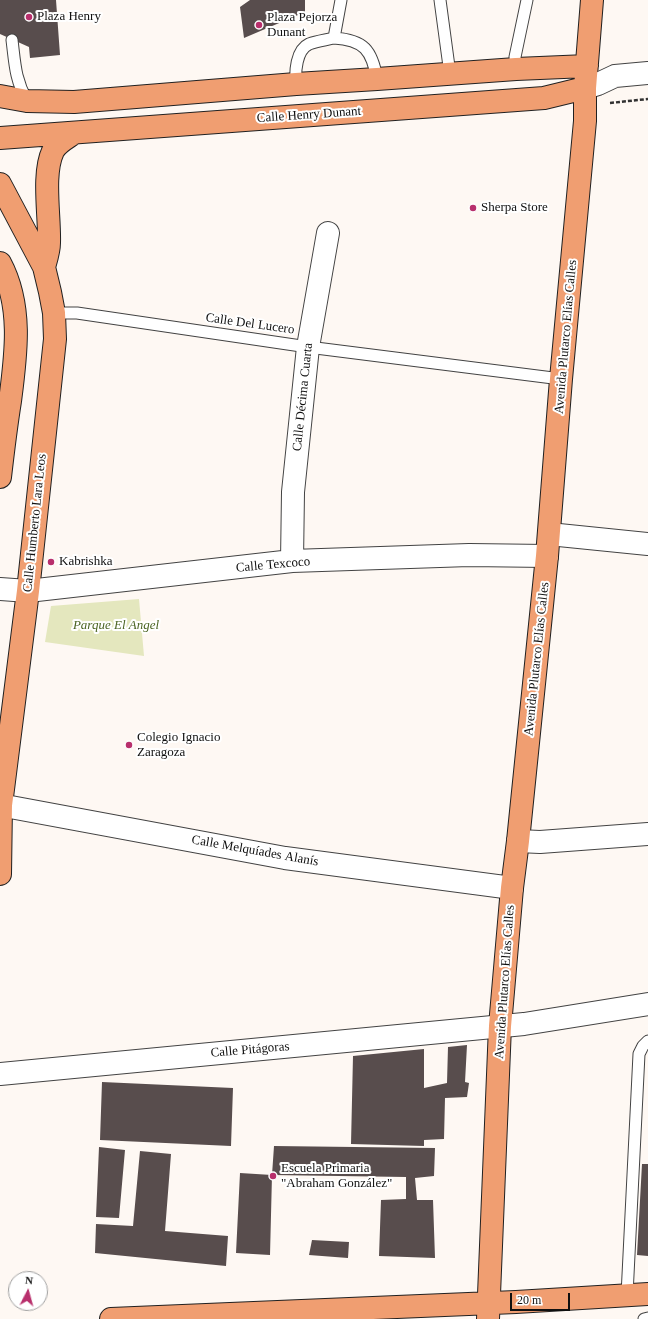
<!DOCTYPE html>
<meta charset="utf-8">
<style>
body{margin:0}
#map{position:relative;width:648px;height:1319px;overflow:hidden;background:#fef8f3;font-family:Georgia,serif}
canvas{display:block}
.north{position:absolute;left:8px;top:1271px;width:40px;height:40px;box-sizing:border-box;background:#fff;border:1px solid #9f9f9f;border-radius:50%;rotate:6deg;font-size:11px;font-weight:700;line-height:16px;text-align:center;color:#101010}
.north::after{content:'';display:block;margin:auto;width:14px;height:18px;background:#b82f6c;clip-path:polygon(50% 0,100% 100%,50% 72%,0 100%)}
.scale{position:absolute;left:510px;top:1293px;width:60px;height:18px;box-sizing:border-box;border:2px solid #101010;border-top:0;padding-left:5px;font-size:12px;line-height:14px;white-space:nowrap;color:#101010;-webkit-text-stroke:3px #fff;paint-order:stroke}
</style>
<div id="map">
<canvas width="648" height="1319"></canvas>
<div class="north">N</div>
<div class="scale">20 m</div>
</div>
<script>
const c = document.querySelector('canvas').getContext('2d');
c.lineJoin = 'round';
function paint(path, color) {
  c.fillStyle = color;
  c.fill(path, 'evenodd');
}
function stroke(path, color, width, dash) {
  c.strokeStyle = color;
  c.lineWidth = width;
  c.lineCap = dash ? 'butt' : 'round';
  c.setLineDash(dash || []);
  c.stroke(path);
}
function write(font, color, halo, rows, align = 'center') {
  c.font = font + ' Georgia,serif';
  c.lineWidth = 4;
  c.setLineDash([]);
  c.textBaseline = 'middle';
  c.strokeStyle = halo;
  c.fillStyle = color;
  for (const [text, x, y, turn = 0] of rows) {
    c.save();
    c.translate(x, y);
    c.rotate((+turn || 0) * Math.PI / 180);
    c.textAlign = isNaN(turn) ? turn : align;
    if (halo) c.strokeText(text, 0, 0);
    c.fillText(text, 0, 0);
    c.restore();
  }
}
const green = new Path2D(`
 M139,599L144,656L45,642L51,606Z`);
const building = new Path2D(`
 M0,0H56L60,55L30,58L29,47L0,34Z
 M250,0H305V12L244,38L240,7Z
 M467,1045L465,1082L469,1083L467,1097L445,1098L444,1139L424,1140V1146L351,1144L353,1056L424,1049V1088L447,1083L448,1047Z
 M102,1082L233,1088L231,1146L100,1140Z
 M274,1146L435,1148L434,1176L415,1178L417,1200H433L435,1258L379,1256L381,1200L406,1199V1177L272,1175Z
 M99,1147L125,1150L119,1218L96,1217Z
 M140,1151L171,1154L165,1231L228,1236L226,1266L95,1253L96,1224L133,1226Z
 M642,1164H648V1256L637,1255Z
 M240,1173L272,1175L270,1255L236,1253Z
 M312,1240L349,1242L348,1258L309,1255Z`);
const path = new Path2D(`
 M610,103L648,99`);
const service = new Path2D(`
 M440,0L450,74
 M334,38C364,40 372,50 377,79
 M12,40C15,64 15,79 27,101
 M516,69L515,57L527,0
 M296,84C295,72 296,50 309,44C317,41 326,40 334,38L341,0
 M54,313H77L308,347L561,379
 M627,1295L639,1054L643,1046L648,1041
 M644,1319L648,1318`);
const minor = new Path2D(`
 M549,534L648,544
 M292,561L293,492L308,347L328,233
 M0,589L28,591L292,561L469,555L547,556
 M0,805L285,858L512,888
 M518,841L540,842L648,834
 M0,1074L524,1024L648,1004`);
const tertiary = new Path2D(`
 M585,88L598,84L615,76L648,73`);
const primary = new Path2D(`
 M0,96L27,101L74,102L296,84L377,79L516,69L587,66
 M0,138L544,98L585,88
 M0,184L44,267L50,292L54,313L55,339L28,591L1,805L0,874
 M0,263C23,306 16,355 10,401C6,426 3,451 0,477
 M44,267C46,260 49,251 49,243C50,217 42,174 53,151C57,143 67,138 74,133
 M111,1319L516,1302L648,1294
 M488,1319L500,1026L512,888L518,841L547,556L561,379L585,121V88L592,0`);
const markers = [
 [29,17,4,"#b82f6c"],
 [259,25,4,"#b82f6c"],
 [473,208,4,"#b82f6c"],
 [51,562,4,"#b82f6c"],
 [129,745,4,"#b82f6c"],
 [273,1176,4,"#b82f6c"]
];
const poiNames = [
 ["Plaza Henry",37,17],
 ["Plaza Pejorza",267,18],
 ["Dunant",267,33],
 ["Sherpa Store",481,208],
 ["Kabrishka",59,562],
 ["Colegio Ignacio",137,738],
 ["Zaragoza",137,753],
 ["Escuela Primaria",281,1169],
 ["\"Abraham González\"",281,1184]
];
const streetNames = [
 ["Calle Henry Dunant",309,115,-4],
 ["Calle Del Lucero",250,324,8],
 ["Avenida Plutarco Elías Calles",566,337,-85],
 ["Calle Décima Cuarta",303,397,-84],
 ["Calle Humberto Lara Leos",35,523,-84],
 ["Calle Texcoco",273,565,-5],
 ["Avenida Plutarco Elías Calles",537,659,-84],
 ["Calle Melquíades Alanís",255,851,10],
 ["Avenida Plutarco Elías Calles",505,982,-86],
 ["Calle Pitágoras",250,1050,-5]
];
const parkNames = [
 ["Parque El Angel",116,626]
];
paint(green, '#e4e7be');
paint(building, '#584d4d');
stroke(service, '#434343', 13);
stroke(minor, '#434343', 24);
stroke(tertiary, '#434343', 24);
stroke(primary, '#212121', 24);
stroke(path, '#323232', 2.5, [4, 2]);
stroke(service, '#fff', 11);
stroke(minor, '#fff', 22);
stroke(tertiary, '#fff', 22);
stroke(primary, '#f09e71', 22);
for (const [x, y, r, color] of markers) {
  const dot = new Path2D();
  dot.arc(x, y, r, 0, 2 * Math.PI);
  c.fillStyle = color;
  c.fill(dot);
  stroke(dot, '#fff', 1.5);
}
write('13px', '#101010', '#fff', poiNames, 'left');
write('13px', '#101010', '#fff', streetNames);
write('italic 13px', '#4b6423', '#fff', parkNames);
</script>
